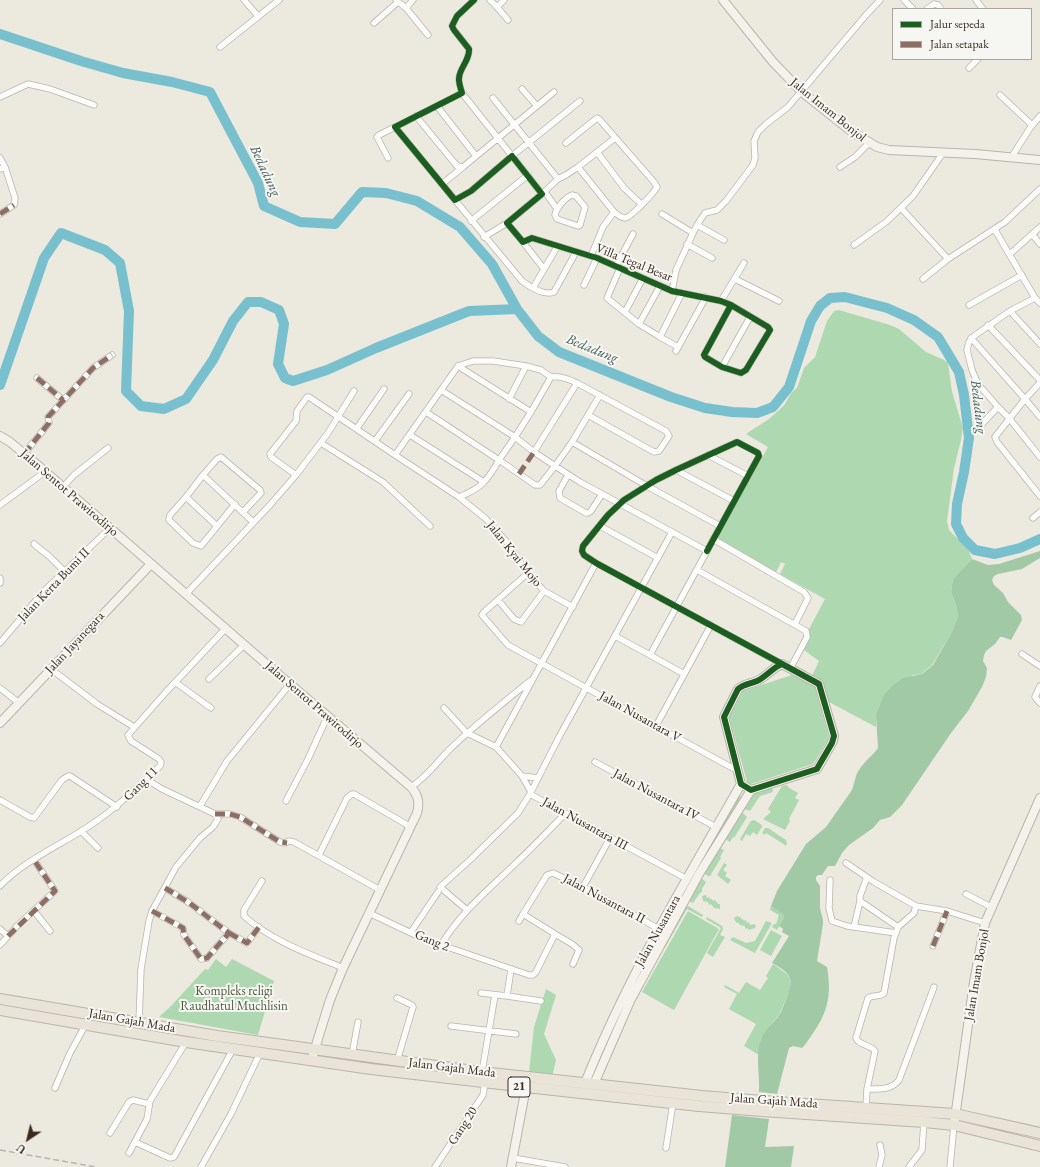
<!DOCTYPE html>
<style>
body{margin:0}
#map{position:relative;width:1040px;height:1167px;overflow:hidden;background:#ece9df;font-family:"EB Garamond",serif}
canvas{display:block}
.legend{position:absolute;left:892px;top:8px;width:140px;height:52px;box-sizing:border-box;background:#f6f6f2;border:1px solid #aba49d;margin:0;padding:5px 7px;list-style:none;font-size:12px;color:#3b2a1e}
.legend li{display:flex;align-items:center;gap:8px;height:20px}
.legend b{width:20px;border:1px solid #aba49d}
.north{position:absolute;left:8px;top:1119px;width:40px;height:40px;-webkit-text-stroke:3px #f6f6f2;paint-order:stroke;rotate:215deg;font-size:11px;font-weight:700;line-height:16px;text-align:center;color:#3b2a1e}
.north::after{content:'';display:block;margin:auto;width:14px;height:18px;background:#3b2a1e;clip-path:polygon(50% 0,100% 100%,50% 72%,0 100%)}
</style>
<div id="map">
<canvas width="1040" height="1167"></canvas>
<ul class="legend">
<li><b style="height:5px;background:#1b5e20"></b>Jalur sepeda</li>
<li><b style="height:5px;background:#8d6e63"></b>Jalan setapak</li>
</ul>
<div class="north">U</div>
</div>
<script>
const c = document.querySelector('canvas').getContext('2d');
c.lineJoin = 'round';
function paint(path, color) {
  c.fillStyle = color;
  c.fill(path, 'evenodd');
}
function stroke(path, color, width, dash) {
  c.strokeStyle = color;
  c.lineWidth = width;
  c.lineCap = dash ? 'butt' : 'round';
  c.setLineDash(dash || []);
  c.stroke(path);
}
function write(font, color, halo, rows, align = 'center') {
  c.font = font + ' "EB Garamond",serif';
  c.lineWidth = 4;
  c.setLineDash([]);
  c.textBaseline = 'middle';
  c.strokeStyle = halo;
  c.fillStyle = color;
  for (const [text, x, y, turn = 0] of rows) {
    c.save();
    c.translate(x, y);
    c.rotate((+turn || 0) * Math.PI / 180);
    c.textAlign = isNaN(turn) ? turn : align;
    if (halo) c.strokeText(text, 0, 0);
    c.fillText(text, 0, 0);
    c.restore();
  }
}
const green = new Path2D(`
 M839,310L890,325L899,329L926,352L944,360L948,363L952,392L963,428L961,440L954,468L947,521L949,530L969,551L972,559L953,579L951,592L956,605L958,616L952,632L932,665L921,674L913,675L876,715V727L829,702L824,686L812,676L819,661L804,650L810,637L808,631L825,599L780,574L785,564L781,562L776,572L719,540V535L768,447L746,434L769,419L778,411L785,404L791,393L797,388L804,368L815,357L827,321L834,311Z
 M792,675L815,687L829,738L813,764L748,785L729,717L743,691Z
 M787,785L789,788L798,793L795,798L799,800L789,819L790,821L785,830L763,819L771,812L768,809L782,786Z
 M772,787L773,792L760,796L750,811L745,809L755,793Z
 M739,796L742,797L708,853H707L706,852Z
 M741,813H743L747,817L734,838L733,837L730,842L725,839Z
 M754,820L762,825V827L757,835L753,832L750,836L746,834L742,841L740,839L751,821Z
 M765,828H768L786,840L787,843L785,847V845L766,833L765,835L762,833Z
 M720,848L724,850L720,857L721,858L710,876H708L704,873Z
 M724,863L727,865L723,870L727,873L725,876L731,880L728,884L717,875Z
 M701,878L706,882L702,889V892L700,893L693,903L689,901Z
 M706,895L707,898L709,897L710,899H712L713,901L715,900L718,904H720V909L714,908L711,904L709,905L708,902L703,901L702,896Z
 M688,906L703,915L702,917L687,909L664,949H662L686,907Z
 M771,906L783,913L784,918L777,930L772,927L774,924H776L779,915L770,910Z
 M688,911L719,929L674,1010L642,992Z
 M738,916V917H741V919H743L744,921L746,920L747,923L749,922L750,925L754,924L756,926L755,928L748,930V928L745,929V926L740,925L739,923H737L734,919L735,917Z
 M707,917L722,926L723,929L720,935L725,937L713,957L707,953L721,928L706,919Z
 M766,921L772,923L755,953L730,940L733,937L746,943L755,941Z
 M771,930L782,936L771,956L760,950Z
 M216,959L226,967L232,959L274,981L258,1035L159,1017L171,1006L205,969L208,970Z
 M773,964L787,974L790,979L791,988L779,1015L766,1030L761,1039L759,1055L744,1046L756,1024L729,1009L737,994L724,987L725,985L739,993L746,982L760,990L768,978L766,976Z
 M546,989L556,995L544,1034L556,1060L552,1077L529,1072L534,1027Z`);
const forest = new Path2D(`
 M1040,551V558L1022,569L998,574L994,576L992,580L994,585L1003,593L1008,602L1021,615L1022,620L1011,640L1003,637H1000L995,644L986,651L984,655L983,661L987,668L986,677L982,687L968,711L951,733L902,805L890,817L880,820L873,828L849,845L842,853L835,866H828L822,875H818L816,877V880L820,886V908L823,920V924L817,961L827,967C833,1002 825,1018 804,1046L802,1048L793,1046L789,1048L777,1094L759,1092C760,1076 755,1055 761,1039C764,1030 772,1024 778,1017C782,1012 783,1006 786,1000C794,980 793,974 772,963L789,936L782,932L783,929L779,926L784,918L783,914L771,906L777,891L806,844L826,827L852,790L857,773L861,767L866,761L874,753L878,748L876,715L884,695L892,686L903,678L922,674L933,665L941,651L952,632L958,616L956,605L951,592L953,579L972,559L988,565L999,564Z
 M732,1115L769,1119L765,1147L794,1146L791,1167H725Z`);
const river = new Path2D(`
 M0,34L81,61L123,73L172,82L210,92L258,183L264,206L300,222L335,224L362,192L386,193L417,201L460,227L492,264L517,309L538,336L559,352L671,397L705,408L732,412L757,413L773,407L789,387L811,321L820,306L830,298L845,297L887,308L914,320L938,337L959,372L964,395L969,438L964,472L957,504L956,524L963,538L975,550L995,554L1020,548L1040,539
 M0,385L44,258L61,233L105,250L120,263L129,311L126,391L141,406L164,409L186,399L213,360L233,321L248,302H261L279,310L284,324L278,364L285,378L293,381L327,370L376,348L469,311L517,309`);
const street = new Path2D(`
 M244,0L258,16
 M396,0L406,8L428,35
 M474,0L457,16L452,26L454,30L469,49C470,61 458,69 459,80C459,84 461,89 462,93L395,127L455,200L471,191L512,156L542,194L507,223L523,242L532,238L597,258L672,291L721,301L731,305L768,327L770,330L746,370L741,373L722,367L705,357L704,355L731,305
 M490,0L497,7L504,0
 M904,0L913,9
 M976,0L983,9
 M497,7L508,20
 M406,8L413,0
 M927,9L934,4L938,5L941,9
 M374,23L398,2
 M220,47L279,0
 M969,68L978,59
 M522,89L537,106
 M462,93L512,156L580,101
 M1000,95L1032,125
 M0,97L28,84L50,89L94,105
 M493,98L558,179
 M437,106L476,156
 M416,116L457,166L463,167L554,92
 M566,143L597,118L599,119L654,182L657,187C654,193 630,218 625,218C621,218 617,214 614,212L578,167
 M597,152L624,188L641,204
 M0,158L5,167
 M388,158L377,137L379,135L395,127
 M1011,158L1030,128L1040,116
 M840,167L855,157L869,143
 M0,169L5,167L15,198L14,205L0,214
 M442,184L463,167
 M545,192L557,209
 M542,194L558,179L566,175L578,167L615,138
 M572,195L576,196L585,207L580,225L578,226L557,219L555,215C556,208 566,197 572,195Z
 M455,200L522,281C530,287 544,296 554,292L576,252
 M901,208L948,259L1005,222L1040,189
 M662,214L693,233L676,270L672,291
 M471,221L528,175
 M697,225L705,213L717,210L726,201L753,165L755,158L754,141L758,132L766,124L788,107L866,15L880,0
 M995,230L1035,298L1040,303
 M693,233L697,225L724,240
 M1032,234L1040,244
 M484,237L507,223
 M523,242L544,269
 M687,244L712,258
 M854,245L886,222L913,196L943,153
 M1010,254L1040,227
 M591,256L603,227L614,212
 M616,266L633,234
 M620,268L607,298L639,324L660,337L682,293
 M735,279L779,301
 M923,279L948,259
 M584,285L597,258
 M533,288L557,247
 M1035,298L1010,311L974,336L969,342L967,350L972,370L978,384L998,407L1009,418L1040,457
 M721,301L744,263
 M969,305L1022,275
 M1010,311L1040,344
 M625,312L643,278
 M639,324L660,286
 M988,325L1040,380
 M660,337L678,347
 M971,338L1025,399L1040,383
 M676,351L706,297
 M458,366L531,412
 M722,367L750,317
 M37,378L63,400
 M441,390L515,437L499,460L535,485H540L555,466L580,482L672,532
 M600,395L572,442L647,486L720,526
 M509,399L526,366
 M1040,417L1025,399L995,437L997,442L1040,496
 M979,427L998,407
 M357,428L384,389
 M410,435L484,482
 M375,441L409,394
 M572,442L555,466L534,452L577,383
 M321,443L383,482L430,526
 M534,452L515,437L531,412L551,377
 M24,454L49,423L48,417L93,368L112,355
 M395,455L459,497C482,488 487,481 499,460L426,412
 M708,455L748,476
 M676,470L734,501
 M203,475L217,459L221,457L260,490L261,493L243,512
 M296,475L271,457L270,454L296,421L297,411L307,397H309L395,455L458,366L473,361H493L526,366L541,370L551,377C561,376 568,379 577,383L666,431L669,436L659,451L654,452L588,415
 M568,475L559,491L560,498L586,513H588L591,511L602,494
 M63,487L74,475L108,448
 M186,497L217,526
 M459,497L485,518L505,540L528,573L544,591L573,607
 M235,504L201,546L193,543L169,520L170,515L186,497L203,475L253,522
 M0,505L46,471
 M1033,518L1040,512
 M600,526L658,558
 M713,539L804,592L808,598L795,624
 M34,544L50,557L64,571
 M707,551L759,456L758,453L737,442L676,470L656,480L624,500L608,515L583,546L582,551L584,555L596,563L782,664
 M697,570L806,631L807,637L790,669
 M528,573L484,612L482,615L508,645L738,771
 M0,578V583
 M186,594L270,505L296,475L328,433L354,391
 M498,600L514,619L521,622L544,591
 M615,636L650,655
 M0,643L43,592L110,528
 M1022,654L1040,666
 M51,669L97,704L134,727
 M209,679L244,645
 M175,682L211,708
 M1040,686L1035,697L1040,703
 M0,688L19,703
 M444,708L467,733L496,747L522,776L531,792L530,794L687,879
 M656,726L711,625
 M496,747L596,563
 M595,762L716,827
 M522,776L538,778
 M411,787C427,777 437,762 450,749C475,725 503,703 530,681
 M531,792L559,737L672,532L707,551L650,655L684,674
 M0,800L30,817L34,818L62,780L68,776H70L117,807
 M286,801L308,759L328,715
 M200,806L227,761L290,684
 M215,814H230L240,817L280,842L285,843L289,841L294,842L380,890
 M81,831L98,848
 M319,855L347,798L352,794H354L411,827
 M846,863L874,882L916,906L947,911L985,923
 M867,877L860,896V901L898,927
 M830,880L829,908L832,921L847,926L896,933
 M262,881L244,910V916C272,941 309,954 343,968
 M0,886C25,859 68,842 98,820C121,804 140,785 160,766L161,762L159,759L131,741L128,735L166,692L226,628
 M583,887L610,838
 M966,894L991,907
 M467,910L440,887L471,859L518,813L530,794
 M34,911L50,931
 M152,911L183,928L184,935L201,959L207,958L229,933L188,902L165,888
 M369,913L424,939L529,975H533L536,972L555,934L523,914L519,921
 M523,914L547,875L553,873L583,887L659,929
 M854,927L860,901
 M0,929L8,936
 M411,932L438,892
 M229,933L247,943L259,927
 M555,934L572,944L579,950L573,964
 M0,945L18,925L55,891L34,860
 M441,945C461,912 488,890 515,864C533,847 549,830 565,814
 M933,946L947,911
 M481,993L507,996L511,969
 M507,996L541,1001
 M397,998L412,1005L413,1007L397,1061
 M139,1022L141,969L149,921L152,911L176,867L200,838L213,827L218,819L215,814L162,789L146,779
 M451,1026L516,1034
 M352,1055L358,1022
 M482,1072L495,995
 M55,1088L70,1053L86,1024
 M867,1089C879,1089 892,1090 899,1080L934,987
 M866,1108L867,1089L875,1051C870,1044 859,1046 856,1038L868,998C873,994 879,998 884,993L894,938L898,927L914,913L916,906
 M110,1133L129,1102L133,1100L149,1104
 M135,1142L170,1158L174,1157L233,1049
 M666,1148L673,1103
 M129,1153L147,1119L150,1101L186,1042
 M513,1158L565,1167
 M201,1167L231,1114L260,1053
 M435,1167L483,1095L485,1082
 M879,1167L882,1155L880,1145
 M909,1167L922,1150L924,1122
 M950,1167L954,1125`);
const secondary = new Path2D(`
 M723,0L773,62L802,92L851,131L877,147L889,150L975,154L1040,160
 M0,436L10,442L40,467L264,662L411,787C418,795 420,802 417,813L343,968L330,1000L313,1055
 M782,664L819,684L834,736L833,741L817,769L751,790L741,784L724,717L738,689C744,684 750,684 757,681C766,677 772,668 782,664Z
 M0,723L151,564
 M585,1083C627,978 685,882 741,784
 M594,1084L631,999L699,874L751,790
 M954,1125L974,982L985,923L1040,798
 M511,1167L526,1087`);
const highway = new Path2D(`
 M0,999L217,1036L415,1063L482,1072L702,1096L763,1101L955,1114L1040,1133
 M0,1010L186,1042L371,1069L526,1087L699,1106L762,1111L924,1122L954,1125L1040,1146`);
const rail = new Path2D(`
 M0,1150L96,1167`);
const quiet = new Path2D(`
 M0,214L14,205
 M37,378L63,400
 M24,454L49,423L48,417L93,368L112,355
 M519,474L534,452
 M215,814H230L240,817L280,842L287,843
 M152,911L183,928L184,935L201,959L207,958L229,933L188,902L165,888
 M229,933L247,943L259,927
 M8,936L55,891L34,860
 M933,946L947,911`);
const cycleway = new Path2D(`
 M474,0L457,16L452,26L454,30L469,49C470,61 458,69 459,80C459,84 461,89 462,93L395,127L455,200L471,191L512,156L542,194L507,223L523,242L532,238L597,258L672,291L721,301L731,305L768,327L770,330L746,370L741,373L722,367L705,357L704,355L731,305
 M707,551L759,456L758,453L737,442L676,470L656,480L624,500L608,515L583,546L582,551L584,555L596,563L819,684L834,736L832,743L818,767L817,769L751,790L741,784L724,717L738,689C744,684 750,684 757,681C766,677 772,668 782,664`);
const shields = [
 [519,1087,22]
];
const shieldNames = [
 ["21",519,1087]
];
const streetNames = [
 ["Jalan Imam Bonjol",828,110,39],
 ["Villa Tegal Besar",634,263,22],
 ["Jalan Sentot Prawirodirjo",69,493,41],
 ["Jalan Kyai Mojo",514,554,51],
 ["Jalan Kerta Bumi II",54,585,-46],
 ["Jalan Jayanegara",75,643,-47],
 ["Jalan Sentot Prawirodirjo",314,705,41],
 ["Jalan Nusantara V",640,717,29],
 ["Gang 11",141,784,-45],
 ["Jalan Nusantara IV",656,795,28],
 ["Jalan Nusantara III",585,824,29],
 ["Jalan Nusantara II",604,899,28],
 ["Jalan Nusantara",658,931,-61],
 ["Gang 2",432,941,22],
 ["Jalan Imam Bonjol",977,975,-80],
 ["Jalan Gajah Mada",132,1021,10],
 ["Jalan Gajah Mada",452,1068,7],
 ["Jalan Gajah Mada",774,1101,4],
 ["Gang 20",463,1126,-57]
];
const parkNames = [
 ["Kompleks religi",234,991],
 ["Raudhatul Muchlisin",234,1006]
];
const waterNames = [
 ["Bedadung",265,171,65],
 ["Bedadung",592,349,22],
 ["Bedadung",978,407,83]
];
paint(green, '#aed8b0');
paint(forest, '#a2c9a5');
stroke(river, '#79c0ce', 10);
stroke(street, '#b8b5ad', 7);
stroke(secondary, '#b8b5ad', 10);
stroke(highway, '#b8b5ad', 12);
stroke(street, '#fcfcfa', 5.5);
stroke(secondary, '#f5f2ec', 8);
stroke(highway, '#eae3d7', 10);
stroke(rail, '#b6b4b1', 1.5, [6, 3]);
stroke(quiet, '#8d6e63', 5, [10, 5]);
stroke(cycleway, '#1b5e20', 6);
for (const [x, y, w] of shields) {
  const box = new Path2D();
  box.roundRect(x - w / 2, y - 10, w, 20, 3);
  c.fillStyle = '#f6f6f2';
  c.fill(box);
  stroke(box, '#3b2a1e', 1);
}
write('bold 12px', '#3b2a1e', null, shieldNames);
write('13px', '#3b2a1e', '#f6f6f2', streetNames);
write('13px', '#4e5a3e', '#f6f6f2', parkNames);
write('italic 14px', '#405959', '#f6f6f2', waterNames);
</script>
